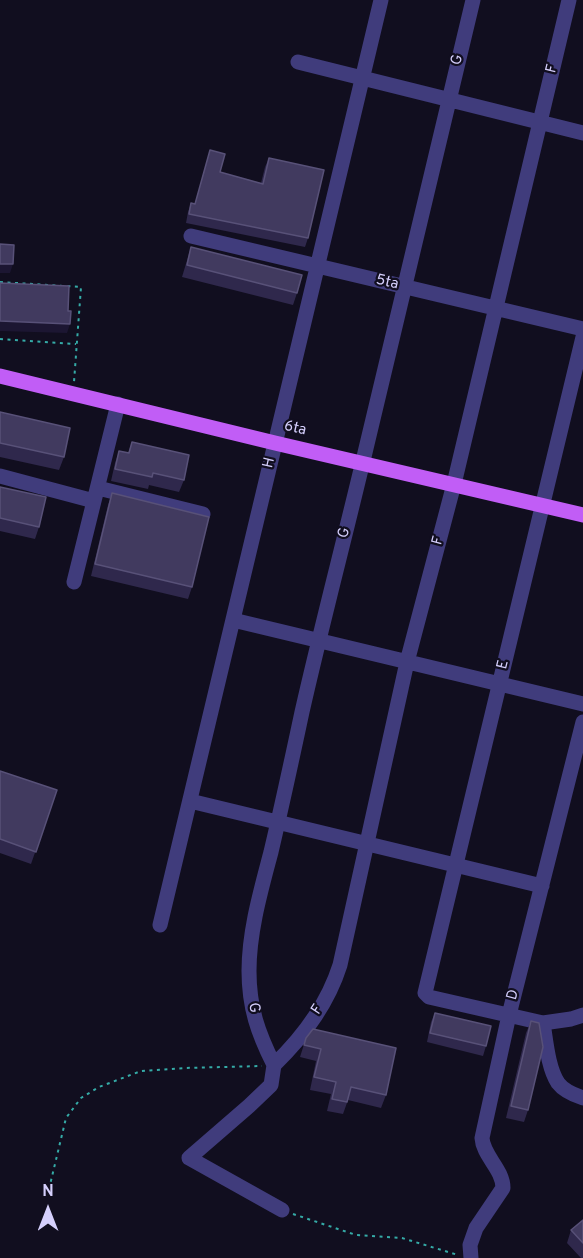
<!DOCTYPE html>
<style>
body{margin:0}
#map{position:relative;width:583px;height:1258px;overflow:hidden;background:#110e1f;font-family:Overpass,sans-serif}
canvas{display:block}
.north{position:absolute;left:18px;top:1180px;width:60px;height:60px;-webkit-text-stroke:4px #110e1f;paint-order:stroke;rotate:0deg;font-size:16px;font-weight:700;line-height:24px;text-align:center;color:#d5cffc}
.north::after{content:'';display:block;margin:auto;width:21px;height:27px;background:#d5cffc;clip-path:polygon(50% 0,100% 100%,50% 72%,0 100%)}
</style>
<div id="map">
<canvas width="583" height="1258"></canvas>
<div class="north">N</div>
</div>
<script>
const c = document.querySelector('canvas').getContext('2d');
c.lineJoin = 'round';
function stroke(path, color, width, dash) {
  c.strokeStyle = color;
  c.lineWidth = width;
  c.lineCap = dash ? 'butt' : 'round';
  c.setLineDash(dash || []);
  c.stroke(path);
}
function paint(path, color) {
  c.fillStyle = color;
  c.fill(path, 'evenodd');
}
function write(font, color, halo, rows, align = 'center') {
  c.font = font + ' Overpass,sans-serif';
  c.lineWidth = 4.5;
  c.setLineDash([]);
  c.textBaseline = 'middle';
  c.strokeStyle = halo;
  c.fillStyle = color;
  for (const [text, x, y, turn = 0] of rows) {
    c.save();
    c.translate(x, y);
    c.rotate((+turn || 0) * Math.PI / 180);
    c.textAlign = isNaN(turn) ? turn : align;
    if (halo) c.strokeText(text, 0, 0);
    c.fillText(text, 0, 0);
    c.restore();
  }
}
const path = new Path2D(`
 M0,282L81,287L74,382
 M0,339L76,344
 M49,1189L66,1118L81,1098L99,1087L141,1071L185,1068L262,1066
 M293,1214L356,1235L402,1238L458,1255`);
const minor = new Path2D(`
 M298,62L583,133
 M191,236L583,329
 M583,337L425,993L429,997L543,1023L571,1019L583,1015
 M0,476L94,501
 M98,488L203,514
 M74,582L118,404
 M233,620L583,704
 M190,801L542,886
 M160,925L381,0
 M543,1023C546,1041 548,1068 558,1083C564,1091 574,1095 583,1098
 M274,1065C302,1038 328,1003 340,965L407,662L454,484L569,0
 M274,1065C258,1033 249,1008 249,971C249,931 261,890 271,852C282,805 292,759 302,712C321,628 343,545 363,461C399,307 435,153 473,0
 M274,1065L271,1085L249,1106L189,1158L282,1210
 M471,1258L470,1245L476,1228L503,1188C503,1169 483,1156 482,1138L509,1015L583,722`);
const major = new Path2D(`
 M0,376L275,443L583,515`);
const wall = new Path2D(`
 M210,150L220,172L261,183L265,167L269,158L308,238L305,247L186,223L188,212L191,203L195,204Z
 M191,247L297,293L293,305L182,277Z
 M0,412L64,457L59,470L0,457Z
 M132,442L184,480L179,492L149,485L148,489L111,481L115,463L119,451L128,453Z
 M0,487L39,527L35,539L0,531Z
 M112,493L192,587L188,599L91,576L108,505Z
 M0,771L57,790L31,864L0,853Z
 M435,1013L486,1046L483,1056L427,1042L431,1022Z
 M531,1021L528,1110L524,1122L506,1118L526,1033Z
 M306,1038L386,1095L381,1108L348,1100L343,1114L327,1111L331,1094L310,1090L316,1061L300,1057Z
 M583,1220V1258H581L567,1243L571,1230Z`);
const shadedWall = new Path2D(`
 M0,264H13L10,273H0Z
 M0,321L70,324L67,333L0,331Z`);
const building = new Path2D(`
 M210,150L225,154L220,172L263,184L269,158L324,170L308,238L189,214L191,203L195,204Z
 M0,244L14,245L13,264H0Z
 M191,247L302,275L297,293L187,265Z
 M0,283L69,286L68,311H71L70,324L0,321Z
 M0,412L70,428L64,457L0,443Z
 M132,442L189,455L184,480L153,473L152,477L115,469L119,451L129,453Z
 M0,487L46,497L39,527L0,518Z
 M112,493L209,517L192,587L95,564Z
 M0,771L57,790L36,852L0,839Z
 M435,1013L491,1026L486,1046L430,1033Z
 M531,1021L539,1023L543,1047L528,1110L511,1106Z
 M313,1029L396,1048L386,1095L351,1087L347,1102L332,1099L336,1082L314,1077L321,1049L304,1045L306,1038Z
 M583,1220V1243L571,1230Z`);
const streetNames = [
 ["G",458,60,-76],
 ["F",553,69,-76],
 ["5ta",387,283,13],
 ["6ta",295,429,13],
 ["H",270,463,-77],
 ["G",345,533,-76],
 ["F",439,541,-75],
 ["E",504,665,-76],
 ["D",514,995,-75],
 ["G",253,1008,81],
 ["F",318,1010,-57]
];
stroke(path, '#35aba7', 2, [3, 4.5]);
stroke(minor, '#403c7c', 15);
stroke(major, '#c15df6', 15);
paint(wall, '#2f284c');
paint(shadedWall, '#1c1632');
paint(building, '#413a5f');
stroke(building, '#585178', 1.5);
write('15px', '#d5cffc', '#110e1f', streetNames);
</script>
